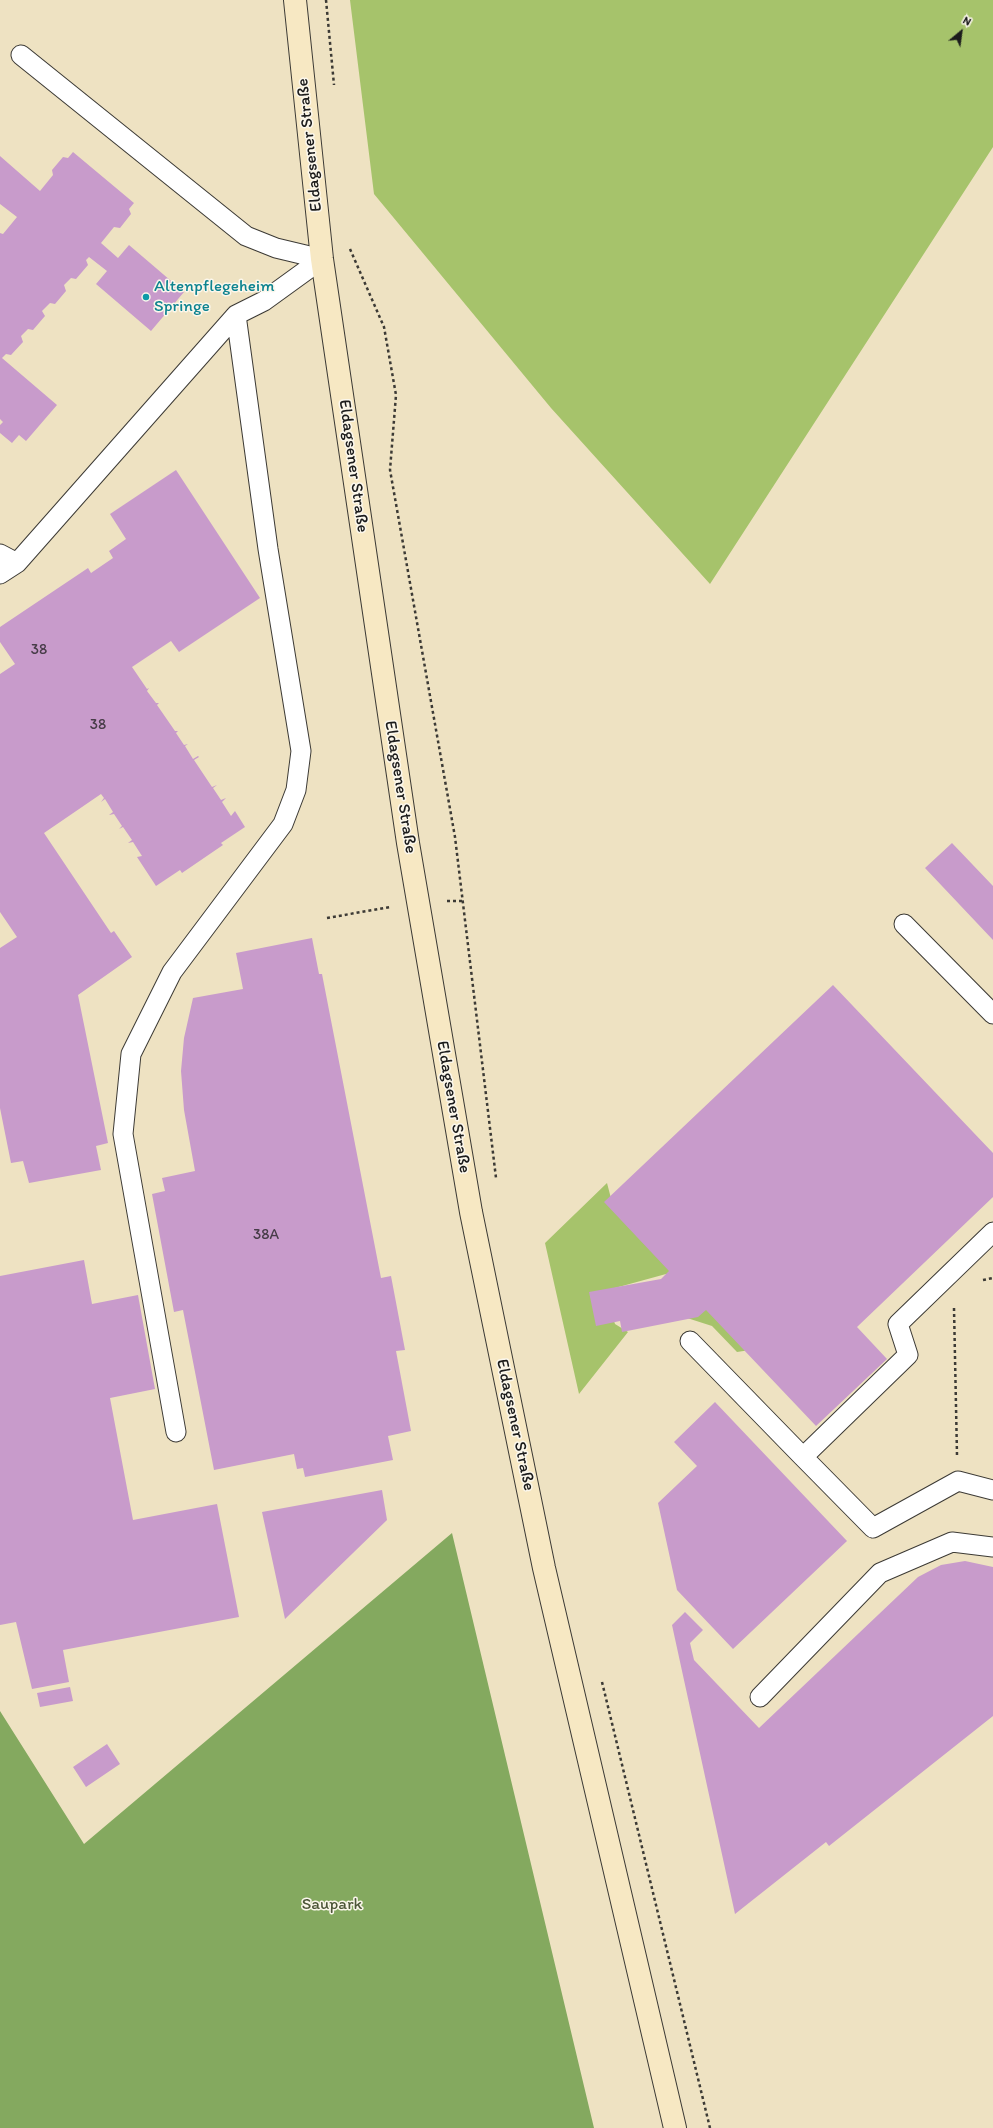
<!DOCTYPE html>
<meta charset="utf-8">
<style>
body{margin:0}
#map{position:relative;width:993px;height:2128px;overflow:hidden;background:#eee2c2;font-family:Itim,sans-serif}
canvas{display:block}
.north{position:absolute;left:941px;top:12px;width:40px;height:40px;-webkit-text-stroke:3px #fbf7ec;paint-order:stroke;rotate:29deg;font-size:11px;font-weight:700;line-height:16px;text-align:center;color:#1c1c1c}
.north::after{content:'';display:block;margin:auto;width:14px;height:18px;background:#1c1c1c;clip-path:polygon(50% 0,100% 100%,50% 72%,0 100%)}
</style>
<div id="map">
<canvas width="993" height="2128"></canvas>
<div class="north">N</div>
</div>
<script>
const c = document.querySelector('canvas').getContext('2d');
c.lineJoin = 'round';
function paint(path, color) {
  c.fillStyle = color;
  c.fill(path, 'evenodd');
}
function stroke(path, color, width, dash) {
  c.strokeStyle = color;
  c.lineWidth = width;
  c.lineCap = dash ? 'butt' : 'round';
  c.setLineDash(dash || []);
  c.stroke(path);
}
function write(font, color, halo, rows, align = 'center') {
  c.font = font + ' Itim,sans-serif';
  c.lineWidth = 3;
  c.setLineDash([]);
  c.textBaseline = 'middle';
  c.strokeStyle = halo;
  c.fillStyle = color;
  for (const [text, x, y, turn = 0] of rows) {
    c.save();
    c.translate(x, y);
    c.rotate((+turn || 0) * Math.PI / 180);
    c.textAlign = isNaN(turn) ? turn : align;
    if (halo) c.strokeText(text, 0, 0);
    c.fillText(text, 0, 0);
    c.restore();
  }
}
const green = new Path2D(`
 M350,0H993V147L710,584L551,408L374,194Z
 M607,1183L613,1206L750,1350L737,1352L712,1326L684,1317L666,1274L604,1291L615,1324L628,1332L579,1394L545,1243Z`);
const forest = new Path2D(`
 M452,1533L594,2128H0V1711L84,1844Z`);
const building = new Path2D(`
 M73,152L134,203L129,209L131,214L120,228L114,227L101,243L118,258L129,245L184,292L151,331L96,284L107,271L89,257L86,260L88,265L76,279L71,278L64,285L66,291L55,304L50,303L42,311L45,316L33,330L28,329L21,336L23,342L11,355L6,354L2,358L57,405L26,441L19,435L12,443L0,433V425L3,422L0,419V233L3,234L17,217L0,204V156L40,191L53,175L52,170L63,157L68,158Z
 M176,470L260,598L179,652L171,641L132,667L147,689L149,688L147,691L156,703H159L157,705L175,731H178L176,733L184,745L188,744L185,746L193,759L198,756L199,757L194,760L212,787L217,785L213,788L221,800L226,798L222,802L231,816L235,811L245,827L221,843L223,845L182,873L180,870L156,886L137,857L142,856L133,842L128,843L132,840L123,827L119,829L122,826L114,814L109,815L113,812L105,799L101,802L104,798L101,794L44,833L111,933L114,931L132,957L78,995L108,1143L96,1146L101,1170L29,1183L23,1161L11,1163L0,1108V948L17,937L0,912V674L15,664L0,642V627L88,568L91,573L113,558L109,551L126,539L110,514Z
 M952,843L993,886V940L925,868Z
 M312,938L319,974H322L381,1278L391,1276L405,1350L396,1351L411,1431L388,1436L393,1460L305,1477L303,1468L297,1469L294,1454L214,1470L183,1310L174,1312L152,1194L165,1191L162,1178L195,1171L184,1110L181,1071L184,1038L193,998L243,989L236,953Z
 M833,985L993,1153V1197L857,1327L887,1359L816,1426L706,1310L698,1317L622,1332L620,1321L596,1326L589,1292L661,1279L669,1271L604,1202Z
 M84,1260L92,1304L138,1295L155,1389L110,1398L133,1520L217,1504L239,1617L63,1650L69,1682L32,1689L16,1622L0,1625V1276Z
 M715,1402L847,1541L733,1649L677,1590L658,1503L697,1466L674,1442Z
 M382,1490L387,1520L285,1619L262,1512Z
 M965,1561L993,1567V1716L829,1846L826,1842L735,1914L672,1625L685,1612L703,1630L690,1643L694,1660L759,1728L918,1577L941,1565Z
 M70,1687L73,1701L40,1707L37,1693Z
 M107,1744L120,1764L86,1787L73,1767Z`);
const path = new Path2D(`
 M326,0L334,85
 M350,249L384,327L396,395L390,470L455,837L496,1178
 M447,901H462
 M327,918L390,907
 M983,1280L993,1278
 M954,1308L957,1455
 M602,1682L710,2128`);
const lane = new Path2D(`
 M21,55L246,236L276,248L322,259
 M0,554L17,563
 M0,574L17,563L236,315L264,301L322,259
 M904,924L993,1014
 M690,1341L803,1457L908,1355L898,1324L993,1232
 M176,1432L123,1134L131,1054L172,972L283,824L296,790L301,751L268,549L236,315
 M803,1457L873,1528L958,1481L993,1490
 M760,1697L880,1573L952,1542L993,1547`);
const secondary = new Path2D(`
 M295,0L322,259L408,843L471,1212L544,1568L675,2128`);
const markers = [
 [146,297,4,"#0f9aa8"]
];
const numberNames = [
 ["38",39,650],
 ["38",98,725],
 ["38A",266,1235]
];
const streetNames = [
 ["Eldagsener Straße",310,145,-96],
 ["Eldagsener Straße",353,466,82],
 ["Eldagsener Straße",400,787,81],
 ["Eldagsener Straße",453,1107,80],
 ["Eldagsener Straße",515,1425,78]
];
const cultureNames = [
 ["Altenpflegeheim",154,287],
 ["Springe",154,307]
];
const parkNames = [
 ["Saupark",332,1905]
];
paint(green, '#a6c36b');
paint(forest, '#84a95f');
paint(building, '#c89bcb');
stroke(lane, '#3c3a35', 21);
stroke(secondary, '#3c3a35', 24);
stroke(path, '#3c3a35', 2.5, [3, 3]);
stroke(lane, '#fff', 19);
stroke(secondary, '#f7e8c3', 22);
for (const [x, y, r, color] of markers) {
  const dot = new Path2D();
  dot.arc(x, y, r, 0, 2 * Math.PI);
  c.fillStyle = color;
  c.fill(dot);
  stroke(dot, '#fbf7ec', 1.5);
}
write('15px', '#473c48', null, numberNames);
write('17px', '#1c1c1c', '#fbf7ec', streetNames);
write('17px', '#0d838f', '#fbf7ec', cultureNames, 'left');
write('17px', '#4c5638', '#fbf7ec', parkNames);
</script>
